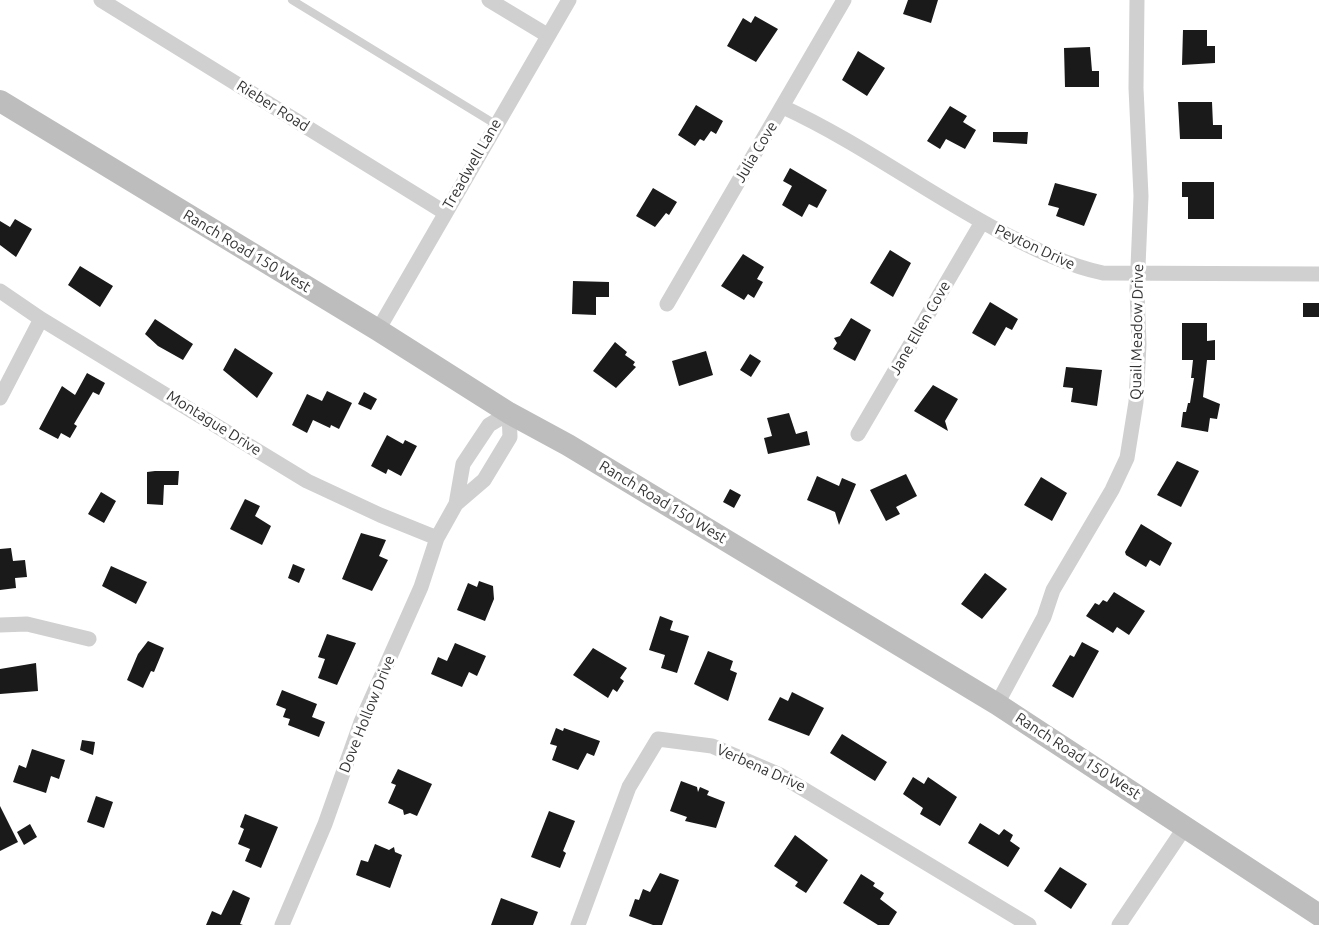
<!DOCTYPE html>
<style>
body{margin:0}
canvas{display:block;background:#fff}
</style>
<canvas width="1319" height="925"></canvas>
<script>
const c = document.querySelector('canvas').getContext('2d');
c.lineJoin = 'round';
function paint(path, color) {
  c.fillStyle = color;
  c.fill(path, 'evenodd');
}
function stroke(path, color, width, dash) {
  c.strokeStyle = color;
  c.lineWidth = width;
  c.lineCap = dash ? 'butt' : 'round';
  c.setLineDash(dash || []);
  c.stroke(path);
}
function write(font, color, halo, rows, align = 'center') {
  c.font = font + ' Ubuntu,sans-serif';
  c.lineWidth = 6;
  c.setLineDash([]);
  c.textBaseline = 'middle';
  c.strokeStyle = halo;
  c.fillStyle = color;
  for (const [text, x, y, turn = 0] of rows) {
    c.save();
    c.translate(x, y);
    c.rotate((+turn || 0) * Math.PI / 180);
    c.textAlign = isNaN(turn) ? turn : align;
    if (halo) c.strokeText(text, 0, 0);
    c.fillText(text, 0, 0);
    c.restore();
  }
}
const building = new Path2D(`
 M908,0H938L931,23L903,14Z
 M755,16L778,29L756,62L727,46L743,18L751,23Z
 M1183,30H1207V46H1215V63L1182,65Z
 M1090,47L1092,71H1099V87H1065L1064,48Z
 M858,51L885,68L867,96L842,80Z
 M1178,102H1212L1213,125H1222V139H1180Z
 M696,105L723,121L716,134L711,131L704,141L700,139L695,146L678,135Z
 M950,106L967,116L963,122L976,130L965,149L946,139L940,149L927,141Z
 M993,132H1028L1027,144L993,142Z
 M790,168L827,190L817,208L809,204L802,217L782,205L792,186L783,181Z
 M1182,182H1214V219H1188V197H1182Z
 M1055,183L1097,194L1084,226L1056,216L1059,208L1048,205Z
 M653,188L677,202L669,215L666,213L655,227L636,216Z
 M15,219L32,229L16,257L0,245V221L10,227Z
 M890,250L911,263L893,297L870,283Z
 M743,254L764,267L757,279L763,282L754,298L748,294L744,300L721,286Z
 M80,266L113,286L100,307L68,285Z
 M573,281L609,282V297H596V315L572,314Z
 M990,302L1018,319L1012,330L1006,327L995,346L972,333Z
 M1303,303H1319V317H1303Z
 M851,318L871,330L855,361L833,349L837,343L834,338L840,336Z
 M155,319L193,344L183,360L158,346L145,334Z
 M1182,323H1207V341L1215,340V360H1207L1203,397L1220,404L1217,419L1210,418L1208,432L1181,427L1183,412H1186L1188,403H1190L1194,378H1191L1193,360H1182Z
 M615,342L627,352L625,355L635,362L633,365L636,367L616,388L593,371Z
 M235,348L273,373L257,398L223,370Z
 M706,351L713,375L679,386L672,361Z
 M750,354L761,361L751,377L740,370Z
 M1066,367L1102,370L1097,406L1071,402L1073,388L1063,387Z
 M87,373L105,383L99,395L93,392L74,424L77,426L70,438L61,433L58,439L39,429L62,386L75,395Z
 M933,385L958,399L945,421L948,431L914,411Z
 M327,391L352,403L339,429L331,425L330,428L313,420L307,433L292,425L307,394L322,401Z
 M364,392L377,399L371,410L358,404Z
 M789,413L796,434L807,431L810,445L768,454L764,438L772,436L767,418Z
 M387,435L403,444L405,440L417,446L401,476L388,469L386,474L371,466Z
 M1177,461L1199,471L1181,507L1157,495Z
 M155,471H179L178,485H164L163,505L147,504V472Z
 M906,474L917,496L896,507L900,514L886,521L870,490Z
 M817,476L839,486L842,478L856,484L839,525L835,512L807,500Z
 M1041,477L1067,493L1052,521L1024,505Z
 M730,489L741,495L734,508L723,502Z
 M101,492L116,501L104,523L88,514Z
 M245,499L260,506L255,516L271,526L262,545L230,529Z
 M1141,524L1172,543L1160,566L1150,560L1146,567L1126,555L1125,552Z
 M361,533L386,540L379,556L388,560L372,591L342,579Z
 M11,548L13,561L25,560L27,577L15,578L16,588L0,590V549Z
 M293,564L305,569L299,583L288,578Z
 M111,566L147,582L136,604L102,586Z
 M985,573L1007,589L982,619L961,604Z
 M479,581L493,586L494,599L485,621L457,610L468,583L477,587Z
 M1114,592L1145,611L1129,635L1117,627L1113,633L1086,616L1095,603L1099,605L1103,600L1107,602Z
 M660,616L673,621L670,630L689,636L677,673L661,668L665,655L649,650Z
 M327,634L356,643L337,685L318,678L325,659L318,657Z
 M148,641L164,648L154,672L151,671L143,688L127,680L138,654Z
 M1082,642L1099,651L1073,698L1052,686L1070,655L1074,657Z
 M455,643L486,656L477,676L469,672L462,687L431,674L438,657L447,661Z
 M593,648L627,668L620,678L624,681L617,692L613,689L608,698L573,675Z
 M708,651L733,661L730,670L737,673L728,701L694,684Z
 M36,663L38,691L0,694V669Z
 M282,690L317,704L312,717L325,722L319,737L288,725L290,719L283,717L286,709L276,705Z
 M792,692L824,708L809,736L768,720L780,697L788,701Z
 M556,728L563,731L564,728L600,741L594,756L587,753L578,770L552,760L557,746L550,744Z
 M842,734L887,762L875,781L830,753Z
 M82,740L95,742L93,755L80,750Z
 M32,749L65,760L59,779L51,776L46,793L13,782L19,765L26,768Z
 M398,769L432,784L417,816L410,813L404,815L403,810L388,803L396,785L391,783Z
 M913,777L924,784L928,777L957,797L940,826L920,814L923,808L903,794Z
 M681,781L697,787L698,792L700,787L709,791L707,795L725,802L716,828L685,821L687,817L670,811Z
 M96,796L113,802L104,828L87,822Z
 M0,806L18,842L0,851Z
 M549,811L575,821L563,851L566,853L560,868L531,857Z
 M245,814L278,827L261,868L245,861L250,849L238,844L244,829L240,827Z
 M980,823L999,835L1004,829L1013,835L1010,841L1020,848L1008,867L968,843Z
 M30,824L37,837L24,845L17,832Z
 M795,835L828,860L806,893L795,886L798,882L774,866Z
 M375,844L389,850L394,847L395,852L402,855L390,888L356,875L361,860L368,862Z
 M1060,867L1087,884L1071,909L1044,891Z
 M660,873L679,880L662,925H653L629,916L635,899L639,900L643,889L650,892Z
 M861,874L875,883L873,886L884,893L880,899L897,912L889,925H878L843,903Z
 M233,890L250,898L240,924L243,925H206L212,911L221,915Z
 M501,898L538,912L533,925H491Z`);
const lane = new Path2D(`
 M292,0L495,124`);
const street = new Path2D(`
 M101,0L444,212
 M489,0L547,35
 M783,107C859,142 927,193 1001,232C1035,249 1066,265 1103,273L1319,274
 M0,291L41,319L307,481L380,515L437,538
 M667,304L844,0
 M378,330L569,0
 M0,398L41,319
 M858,434L982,222
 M0,625L27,624L89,639
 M997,704L1044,617L1053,590L1112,490L1127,458L1136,402L1139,344L1137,290L1141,196L1136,88L1137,0
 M282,925L325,824L361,722L421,587L437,538L456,504L463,464L489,425L509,413L510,437L484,480L456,504
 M578,925L629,787L658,739L712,746L780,775L1029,925
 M1119,925L1185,827`);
const secondary = new Path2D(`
 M0,101L378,330L509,413L568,445L997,704L1319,915`);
const streetNames = [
 ["Rieber Road",273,106,32],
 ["Julia Cove",756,152,-59],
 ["Treadwell Lane",472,164,-60],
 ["Peyton Drive",1035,247,25],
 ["Ranch Road 150 West",247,251,31],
 ["Jane Ellen Cove",920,328,-60],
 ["Quail Meadow Drive",1137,332,-89],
 ["Montague Drive",214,423,32],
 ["Ranch Road 150 West",663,502,31],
 ["Dove Hollow Drive",367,714,-68],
 ["Ranch Road 150 West",1078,756,33],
 ["Verbena Drive",761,768,24]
];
paint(building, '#1a1a1a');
stroke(lane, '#d0d0d0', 8);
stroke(street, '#d0d0d0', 15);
stroke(secondary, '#bdbdbd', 22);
write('15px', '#333', '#fff', streetNames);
</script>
